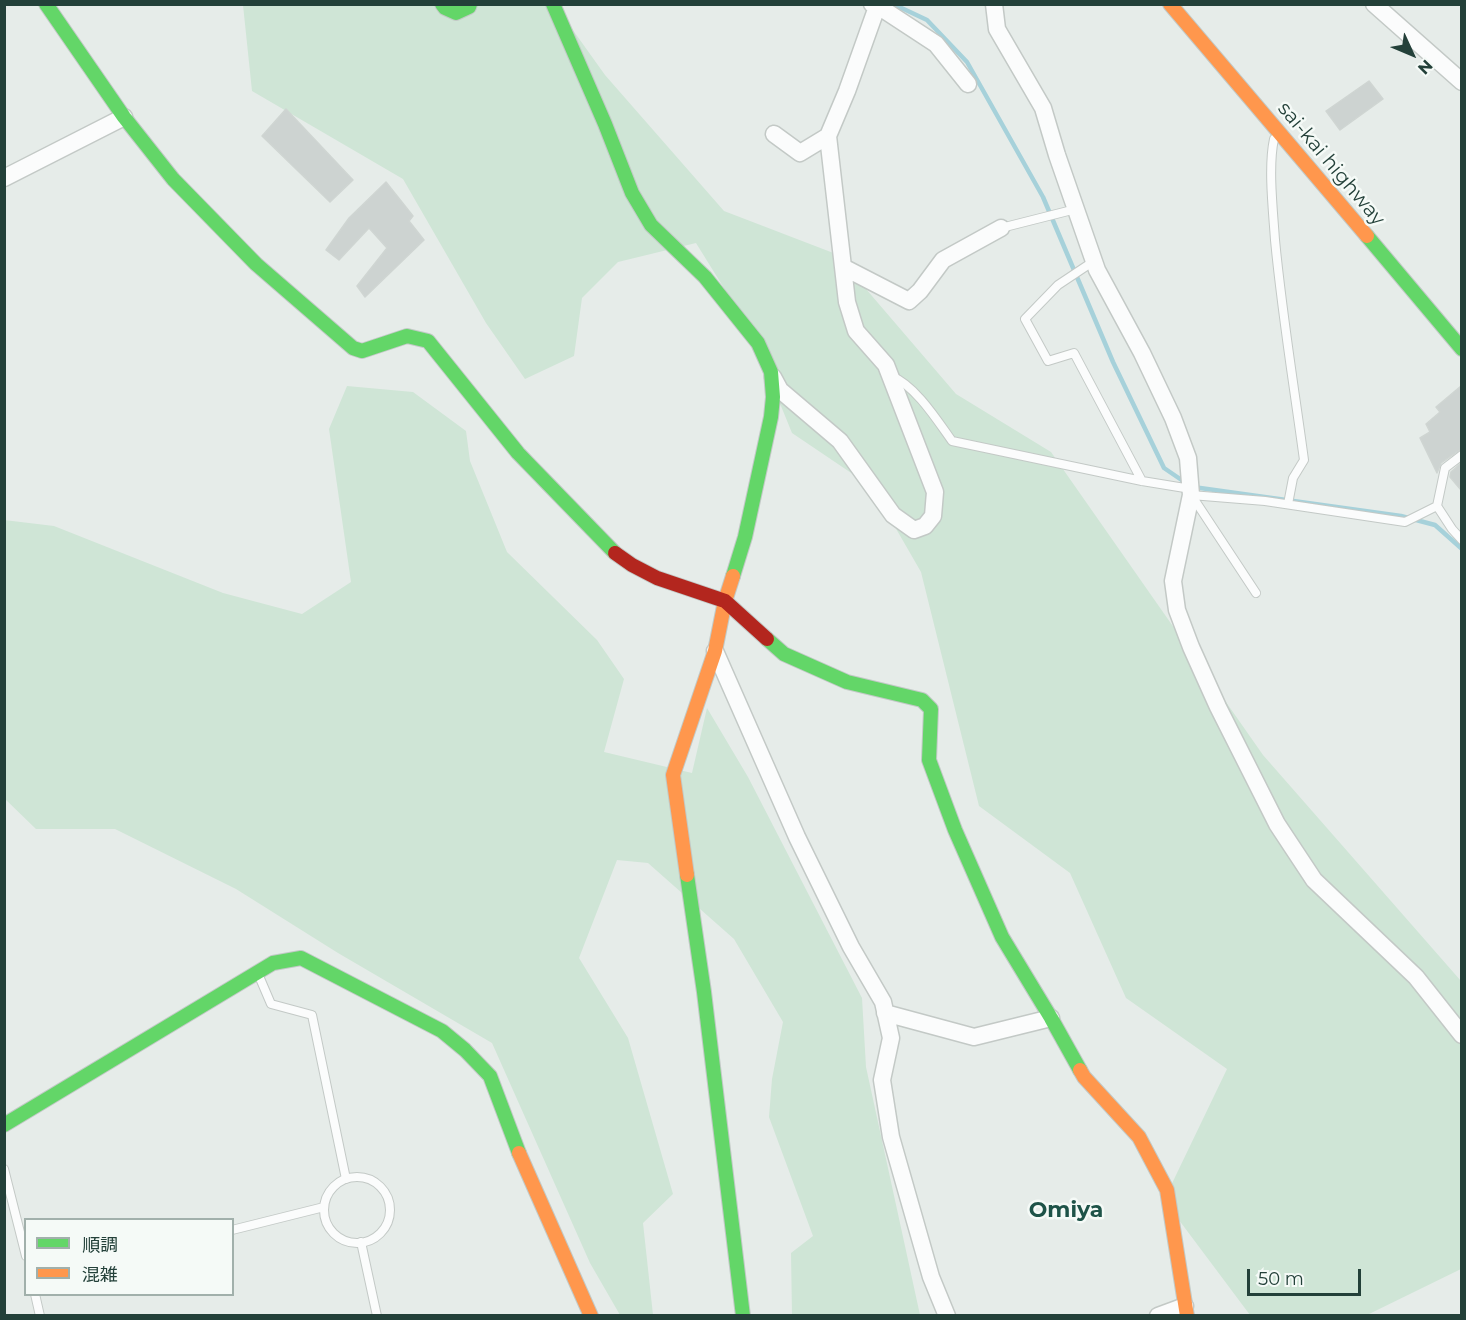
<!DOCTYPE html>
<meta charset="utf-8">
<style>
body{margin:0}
#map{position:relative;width:1466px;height:1320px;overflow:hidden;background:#e6ece9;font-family:Montserrat,"Noto Sans JP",sans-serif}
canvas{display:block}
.frame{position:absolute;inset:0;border:6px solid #234039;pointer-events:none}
.legend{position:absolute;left:24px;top:1218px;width:210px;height:78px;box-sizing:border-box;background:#f5faf7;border:2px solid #a1b0ab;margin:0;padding:8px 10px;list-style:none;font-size:18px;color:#234039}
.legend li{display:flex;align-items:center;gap:12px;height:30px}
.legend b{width:30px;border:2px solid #a1b0ab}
.north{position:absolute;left:1382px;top:24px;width:60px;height:60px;-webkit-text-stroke:4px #f5faf7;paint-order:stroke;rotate:134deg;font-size:16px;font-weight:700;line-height:24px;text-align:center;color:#234039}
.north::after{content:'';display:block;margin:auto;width:21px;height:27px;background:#234039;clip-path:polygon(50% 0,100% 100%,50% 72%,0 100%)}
.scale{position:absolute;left:1247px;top:1269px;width:114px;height:27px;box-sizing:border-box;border:3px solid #234039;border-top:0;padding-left:8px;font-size:18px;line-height:21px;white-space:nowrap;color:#234039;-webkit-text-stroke:4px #f5faf7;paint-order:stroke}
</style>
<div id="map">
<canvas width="1466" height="1320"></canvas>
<div class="frame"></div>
<ul class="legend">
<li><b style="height:8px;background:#63d668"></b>順調</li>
<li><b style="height:8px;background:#ff974d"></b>混雑</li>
</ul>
<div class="north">N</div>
<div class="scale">50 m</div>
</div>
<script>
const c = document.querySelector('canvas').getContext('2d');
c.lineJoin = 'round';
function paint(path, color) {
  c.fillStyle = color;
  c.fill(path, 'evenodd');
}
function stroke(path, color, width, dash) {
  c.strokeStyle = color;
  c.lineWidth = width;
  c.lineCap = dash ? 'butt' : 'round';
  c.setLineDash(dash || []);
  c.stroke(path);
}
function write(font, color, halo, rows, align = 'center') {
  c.font = font + ' Montserrat,sans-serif';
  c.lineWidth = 5;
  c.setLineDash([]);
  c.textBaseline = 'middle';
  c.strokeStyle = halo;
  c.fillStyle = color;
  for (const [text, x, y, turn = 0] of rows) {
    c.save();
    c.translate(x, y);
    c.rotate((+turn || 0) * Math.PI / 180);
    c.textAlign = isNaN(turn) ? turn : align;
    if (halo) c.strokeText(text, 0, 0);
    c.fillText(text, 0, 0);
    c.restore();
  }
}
const green = new Path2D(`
 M243,5H555L605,75L724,211L836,254L956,394L1051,452L1263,755L1461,981V1269L1367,1315H1250L1164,1200L1227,1069L1126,998L1070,873L979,806L921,572L872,487L792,433L750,330L696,243L618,262L582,298L574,356L525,379L486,323L403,179L252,91Z
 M347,386L413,392L466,431L470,461L507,552L597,640L624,679L604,752L692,773L707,708L748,777L862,998L866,1067L920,1315H792L791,1253L813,1236L769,1117L772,1079L783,1022L734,939L648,863L617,860L579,958L628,1038L673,1194L643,1223L653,1315H620L590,1263L492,1043L338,953L236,889L115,829H36L5,799L4,520L54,526L223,593L302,614L351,582L329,429Z`);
const stream = new Path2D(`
 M893,4L927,20L967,62L1043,197L1113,362L1164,468L1186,483
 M1193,487L1401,516L1435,525L1462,549`);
const building = new Path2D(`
 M1369,81L1383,99L1340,130L1326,111Z
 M286,109L353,180L330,202L262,136Z
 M386,182L413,216L409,221L424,240L365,297L357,286L387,248L369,228L339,260L326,250L349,218Z
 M1461,386V449L1441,463L1437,473L1420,438L1430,432L1426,424L1440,412L1436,407Z
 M1461,463V490L1450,477L1451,472Z`);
const lane = new Path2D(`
 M1274,139C1268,167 1273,210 1275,240C1282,314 1294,386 1304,460L1293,478L1288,504
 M1001,228L1076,209
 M1094,261L1058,285L1025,319L1048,361L1074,353L1142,481
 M891,376C915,385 937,420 952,441L1142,481L1191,489
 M1191,495L1265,501L1405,522L1437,506L1452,529L1462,540
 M1192,496L1256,593
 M1437,506L1445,468L1462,455
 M259,976L271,1004L312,1015L346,1179
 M4,1169L26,1256
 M324 1210a33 33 0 1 1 66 0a33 33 0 1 1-66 0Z
 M232,1230L324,1207
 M361,1242L377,1316
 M35,1294L40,1316`);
const street = new Path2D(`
 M872,4L878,6L936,44L968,84
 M994,4L997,29L1043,108L1057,155L1097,270L1142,353L1173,418L1188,458L1191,495L1173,581L1177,610L1191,647L1218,707L1277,824L1314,880L1416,977L1462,1035
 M1374,4L1462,82
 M774,134L800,153L828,136L847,91L878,4
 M4,178L124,117
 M843,267L909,301L920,291L943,260L1001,228
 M773,377L780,390L840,441L893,515L914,530L925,526L933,516L935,492L886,365L856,331L847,302L828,136
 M715,651L797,837L851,947L883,1002L891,1038L882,1080L891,1137L931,1277L947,1316
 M885,1013L974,1037L1051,1018
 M1158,1316L1185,1306`);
const fast = new Path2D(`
 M46,4L124,117L173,179L256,264L353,348L362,351L407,336L428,341L518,453L615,553
 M442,4L445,8L456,13L469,7L470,4
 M553,4L605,124L632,193L651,225L705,277L758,343L771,372L773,397L771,417L745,537L733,576
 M1367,236L1462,349
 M767,639L784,654L847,682L922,700L931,709L929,760L955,830L1002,937L1051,1018L1080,1070
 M687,875L704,992L743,1316
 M4,1125L273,963L301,958L442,1031L465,1050L490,1076L519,1153`);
const slow = new Path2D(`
 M1170,4L1367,236
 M687,875L673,775L715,651L725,601L733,576
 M1080,1070L1084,1077L1139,1137L1167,1190L1187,1316
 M519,1153L591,1316`);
const jam = new Path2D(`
 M615,553L632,565L657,578L725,601L767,639`);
const streetNames = [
 ["sai-kai highway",1331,164,50]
];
const quarterNames = [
 ["Omiya",1066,1211]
];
paint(green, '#cfe5d6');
stroke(stream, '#a6d1da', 4.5);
paint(building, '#cdd3d1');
stroke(building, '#cfd5d2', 1.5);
stroke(lane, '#c3c9c6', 10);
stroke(street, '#c3c9c6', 19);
stroke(fast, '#c2c9c6', 16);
stroke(slow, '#c2c9c6', 16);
stroke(jam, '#c2c9c6', 16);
stroke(lane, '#fbfcfc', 8);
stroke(street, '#fbfcfc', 16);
stroke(fast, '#63d668', 14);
stroke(slow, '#ff974d', 14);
stroke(jam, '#b3261e', 14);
write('20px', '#234039', '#f5faf7', streetNames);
write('bold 22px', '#1e5348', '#f5faf7', quarterNames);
</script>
